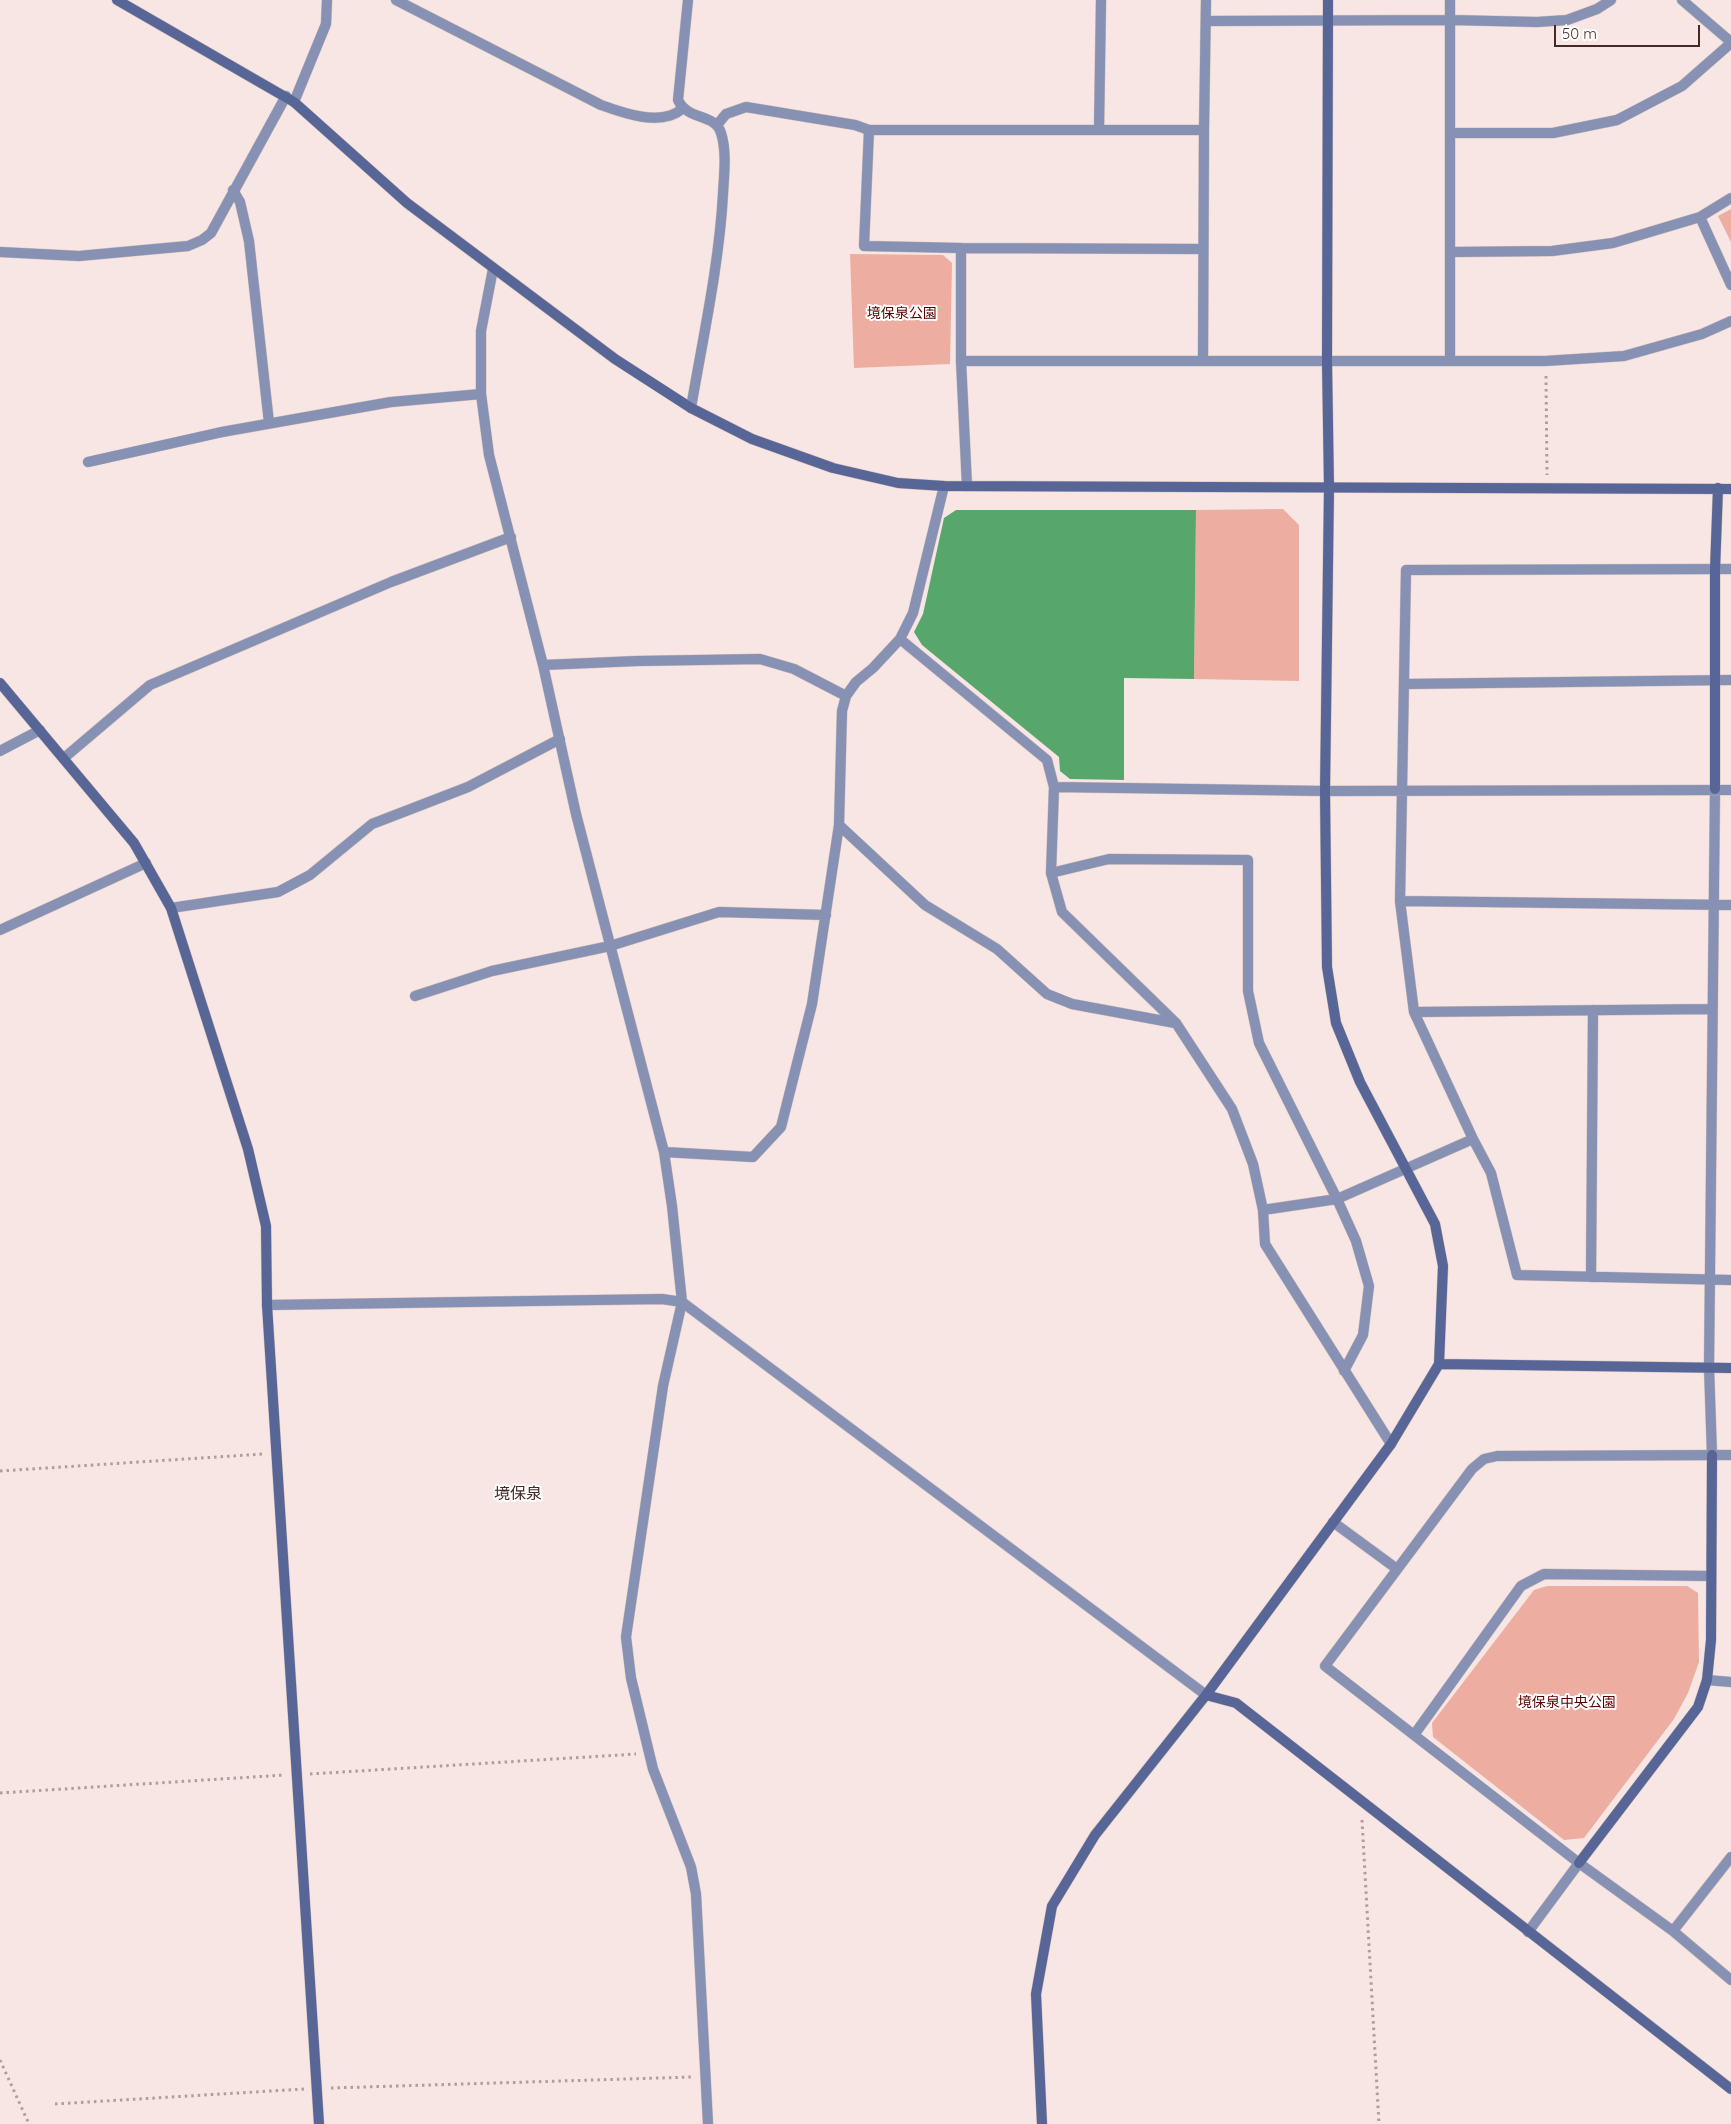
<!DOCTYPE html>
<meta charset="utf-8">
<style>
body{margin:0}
#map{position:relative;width:1731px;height:2124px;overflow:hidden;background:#f7e6e3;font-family:Quicksand,sans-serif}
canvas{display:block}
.scale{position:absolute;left:1554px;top:25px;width:146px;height:22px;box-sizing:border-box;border:2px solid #472924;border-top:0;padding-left:6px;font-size:15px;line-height:18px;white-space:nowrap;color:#472924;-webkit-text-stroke:4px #fff;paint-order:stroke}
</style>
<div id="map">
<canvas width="1731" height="2124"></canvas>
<div class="scale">50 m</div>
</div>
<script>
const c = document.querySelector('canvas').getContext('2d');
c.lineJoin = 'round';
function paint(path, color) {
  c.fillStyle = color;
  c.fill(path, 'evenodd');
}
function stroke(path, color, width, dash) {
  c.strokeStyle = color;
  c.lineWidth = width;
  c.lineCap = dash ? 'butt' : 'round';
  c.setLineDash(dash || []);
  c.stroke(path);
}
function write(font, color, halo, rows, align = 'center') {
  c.font = font + ' Quicksand,"Noto Sans JP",sans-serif';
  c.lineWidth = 4;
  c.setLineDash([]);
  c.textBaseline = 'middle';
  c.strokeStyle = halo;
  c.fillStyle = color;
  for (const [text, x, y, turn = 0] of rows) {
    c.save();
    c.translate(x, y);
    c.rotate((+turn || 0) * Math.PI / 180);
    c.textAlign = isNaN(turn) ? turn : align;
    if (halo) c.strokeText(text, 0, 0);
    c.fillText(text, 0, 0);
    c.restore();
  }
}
const green = new Path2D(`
 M1731,209V242L1718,216Z
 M850,254L943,255L952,263L950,364L854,368Z
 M1283,509L1299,525V681L1194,679L1196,510Z
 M1547,1586H1687L1698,1593L1699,1662L1688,1693L1674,1719L1584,1838L1564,1840L1433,1737L1432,1723L1534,1590Z`);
const water = new Path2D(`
 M956,510H1196L1194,679L1124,678V780L1070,779L1060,771L1059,757L922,645L914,632L923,614L944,518Z`);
const path = new Path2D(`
 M1546,376L1547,475
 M0,1471L263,1454
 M310,1774L636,1754
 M0,1793L284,1775
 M1362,1820L1379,2124
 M0,2060L29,2124
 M331,2088L692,2077
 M55,2104L304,2089`);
const lane = new Path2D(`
 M717,125L726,114L746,107L855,125L869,130
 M233,190L240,202L249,241L269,423
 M0,751L40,730
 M0,930L146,863`);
const street = new Path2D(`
 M396,0L601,105C623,113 661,127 682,109
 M688,0L678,100C688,121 715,113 721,133C727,152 724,174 723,194C719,266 703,337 691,408
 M1682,0L1731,42
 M1206,21L1450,20L1537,22L1567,20L1597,9L1611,0
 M294,102L326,24L327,0
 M1099,130L1101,0
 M1450,133H1553L1617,120L1682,86L1731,43
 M1700,217L1731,285
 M961,248L1203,249
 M0,252L79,256L188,246L202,240L211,233L286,96
 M1450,252L1552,251L1613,243L1700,217L1731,198
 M493,269L481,331V394L489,455L543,665L576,814L664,1152L672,1206L682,1302L663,1386L626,1637L631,1678L653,1769L691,1867L696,1894L708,2124
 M961,361H1545L1624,356L1702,334L1731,321
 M1203,361L1204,130L1206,0
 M1450,361V0
 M88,462L222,432L391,402L481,394
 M967,486L961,361V248L864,246L869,130H1204
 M1731,569L1406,570L1400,901L1414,1012L1473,1139L1491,1173L1517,1275L1731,1280
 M900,639L1047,760L1054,787L1051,873L1062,912L1176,1023L1232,1109L1253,1164L1263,1210L1265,1244L1391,1444
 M543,665L637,661L760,659L794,669L846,696
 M1404,684L1731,680
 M64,758L150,685L391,582L511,537
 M1054,787L1325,791L1731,790
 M839,825L925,905L997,949L1047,994L1072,1004L1175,1023
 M1051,873L1109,859L1248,860V991L1259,1043L1337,1199L1356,1241L1369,1286L1363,1335L1344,1371
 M1400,901L1731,905
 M171,908L278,892L310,875L372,824L468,787L560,739
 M415,996L492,971L610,946L719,912L826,915
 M1414,1012L1712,1009
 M664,1152L753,1157L781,1127L812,1004L839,825L842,711L846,696L856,682L873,668L900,639L913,613L944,486
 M1263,1210L1337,1199L1473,1139
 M1591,1277L1593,1010
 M267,1305L662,1299L682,1302L1206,1695
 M1712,1455L1709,1367L1715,789
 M1731,1455L1497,1456L1484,1459L1472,1469L1325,1666L1579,1863L1673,1931L1731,1980
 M1333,1522L1397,1569
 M1707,1680L1731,1682
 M1414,1735L1521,1586L1544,1574L1711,1576
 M1673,1931L1731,1857
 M1528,1932L1579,1863`);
const secondary = new Path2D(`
 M117,0L294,102L407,203L615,359L691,408L752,439L833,468L898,483L944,486L1731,489
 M0,683L134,843L171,908L248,1149L266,1226L267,1305L319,2124
 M1715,789V570L1718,488
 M1439,1364L1731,1368
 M1206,1695L1236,1703L1731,2089
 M1579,1863L1698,1707L1707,1680L1711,1640L1712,1455
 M1042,2124L1036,1994L1052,1906L1095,1835L1206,1695L1391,1444L1439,1364L1443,1266L1435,1224L1360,1082L1336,1023L1327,967L1325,791L1329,488L1327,361L1328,0`);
const parkNames = [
 ["境保泉公園",902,314],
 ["境保泉中央公園",1567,1703]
];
const quarterNames = [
 ["境保泉",518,1494]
];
paint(green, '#edada1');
paint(water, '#57a76d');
stroke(lane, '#d4c0bd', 11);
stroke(street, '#d4c0bd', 11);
stroke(secondary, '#d4c0bd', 11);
stroke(path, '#b29c98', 3, [2.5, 4]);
stroke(lane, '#8691b3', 10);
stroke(street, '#8691b3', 10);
stroke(secondary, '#586697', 10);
write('14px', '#570100', '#fff', parkNames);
write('16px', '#472924', '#fff', quarterNames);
</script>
